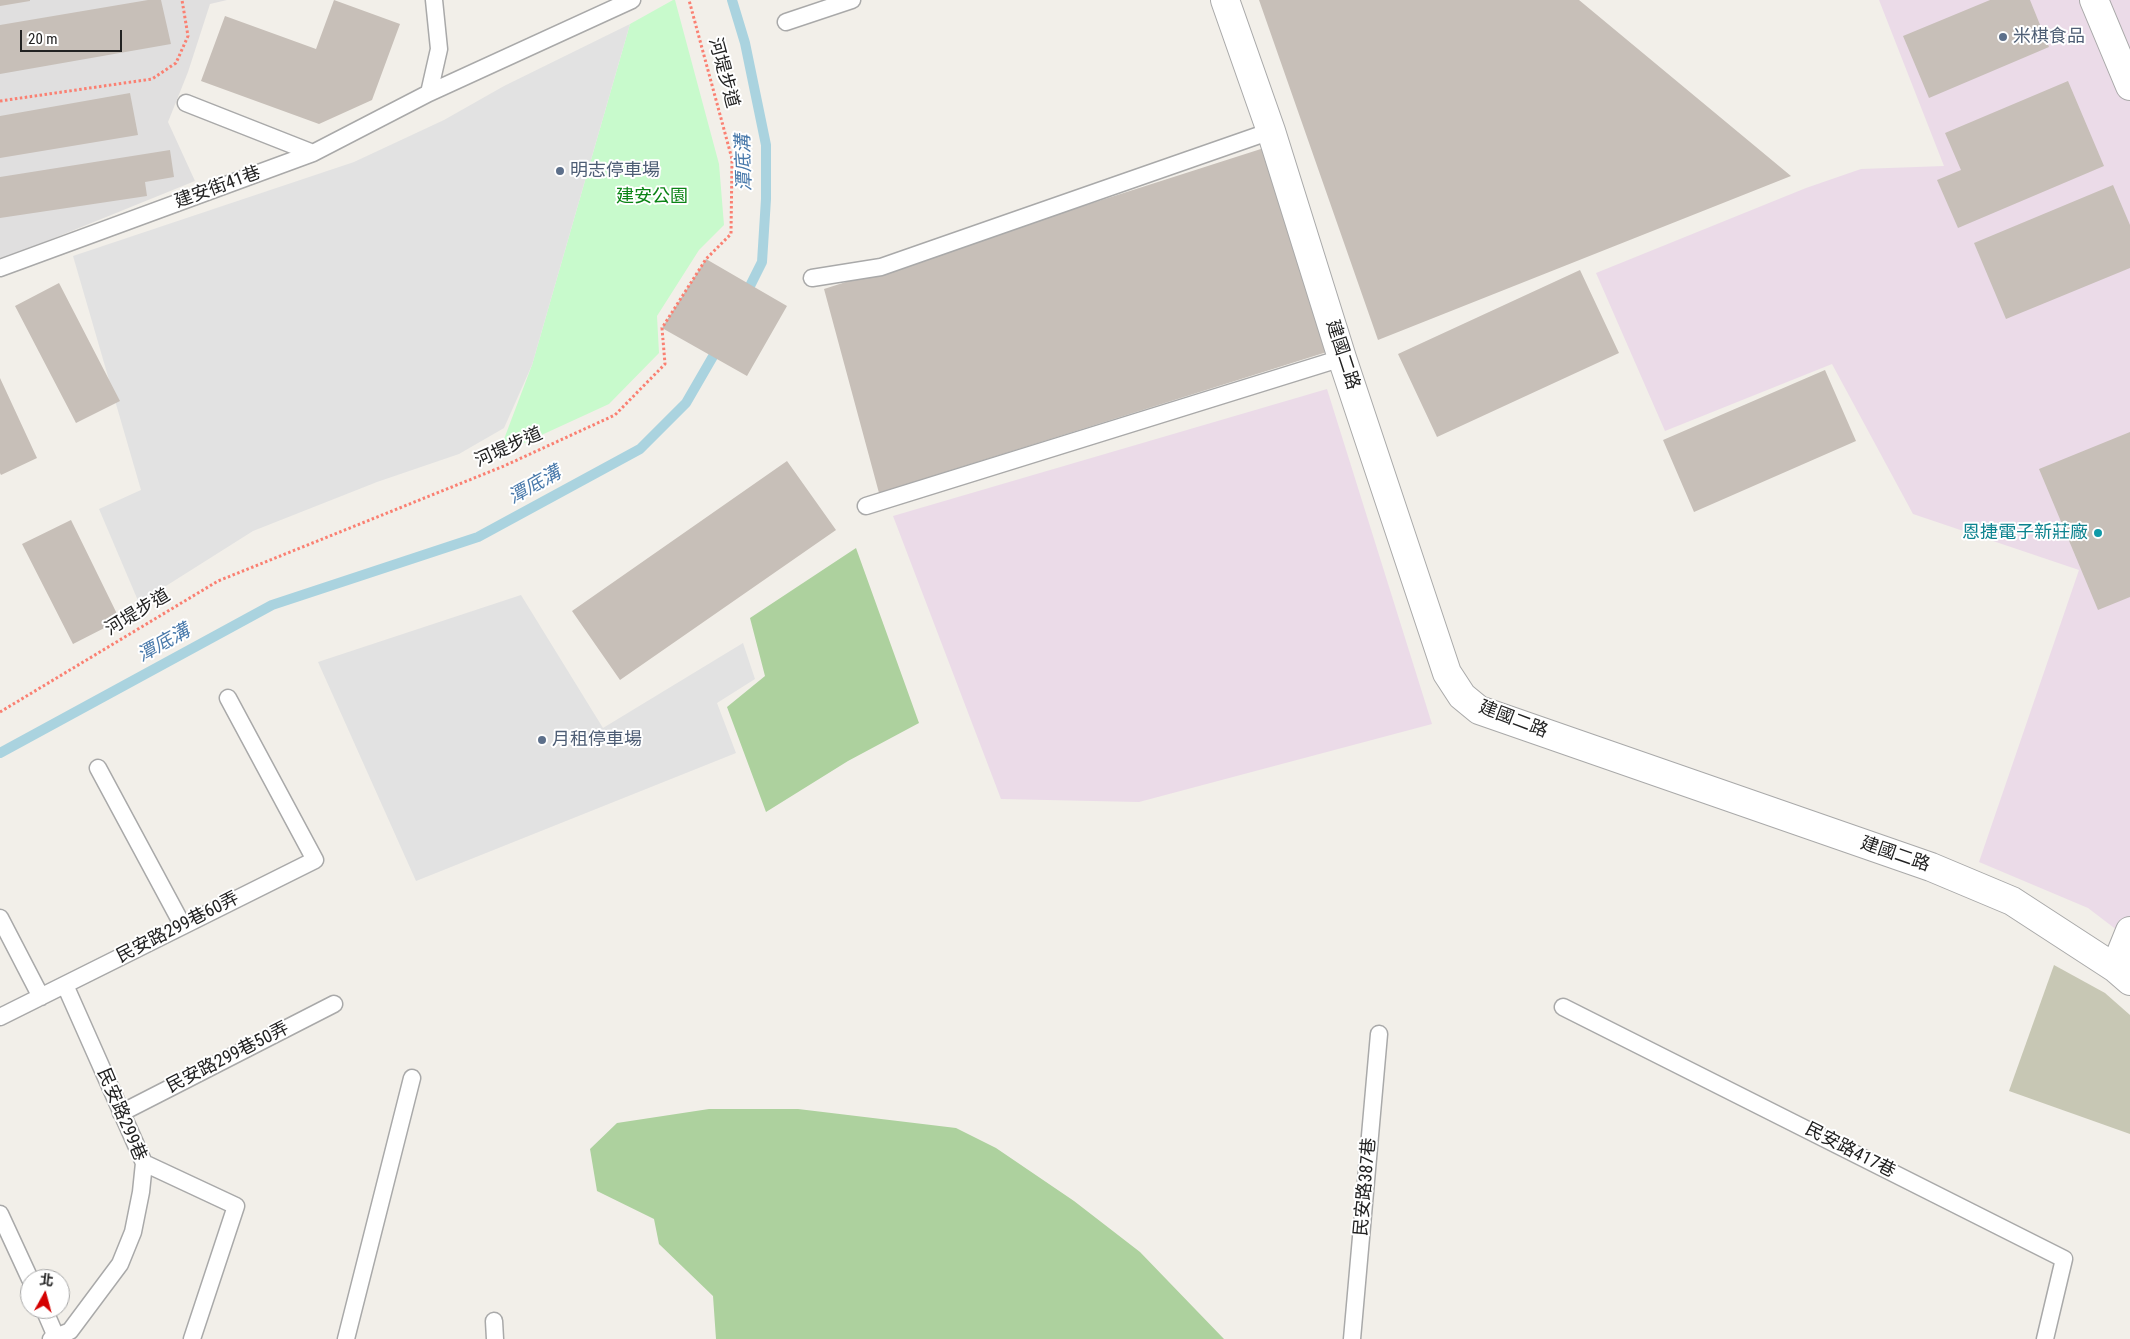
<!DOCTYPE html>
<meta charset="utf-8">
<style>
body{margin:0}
#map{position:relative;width:2130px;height:1339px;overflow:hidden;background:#f2efe9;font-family:"Roboto Condensed","Noto Sans TC",sans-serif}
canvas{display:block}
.north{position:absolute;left:20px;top:1269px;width:50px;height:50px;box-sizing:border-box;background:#fff;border:1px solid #a7a7a7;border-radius:50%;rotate:7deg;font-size:14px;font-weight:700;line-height:20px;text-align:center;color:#222}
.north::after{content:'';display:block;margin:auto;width:18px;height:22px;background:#d40000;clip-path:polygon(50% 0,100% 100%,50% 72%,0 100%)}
.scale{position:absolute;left:20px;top:30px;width:102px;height:22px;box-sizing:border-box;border:2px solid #222;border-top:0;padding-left:6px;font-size:15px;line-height:18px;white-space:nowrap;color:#222;-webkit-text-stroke:4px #fff;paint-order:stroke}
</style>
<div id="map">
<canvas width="2130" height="1339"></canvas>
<div class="north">北</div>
<div class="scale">20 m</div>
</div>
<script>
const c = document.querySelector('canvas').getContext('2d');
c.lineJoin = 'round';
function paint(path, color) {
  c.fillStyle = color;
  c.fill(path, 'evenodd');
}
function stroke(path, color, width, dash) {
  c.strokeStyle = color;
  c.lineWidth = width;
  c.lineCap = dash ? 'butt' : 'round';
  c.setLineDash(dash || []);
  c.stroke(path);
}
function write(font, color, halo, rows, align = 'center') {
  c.font = font + ' "Roboto Condensed","Noto Sans TC",sans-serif';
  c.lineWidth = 4;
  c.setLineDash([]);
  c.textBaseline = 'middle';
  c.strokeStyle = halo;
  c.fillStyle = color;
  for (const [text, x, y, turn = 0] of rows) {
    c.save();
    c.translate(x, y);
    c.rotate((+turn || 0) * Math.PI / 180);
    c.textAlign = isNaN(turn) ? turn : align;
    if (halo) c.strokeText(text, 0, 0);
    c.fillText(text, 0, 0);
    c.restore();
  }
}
const residential = new Path2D(`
 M0,0H227L210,4L188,72L168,122L195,181L0,260Z`);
const industrial = new Path2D(`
 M1879,0H2130V940L2088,908L1979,862L2079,570L1913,514L1832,364L1665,431L1596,273L1806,188L1861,169L1944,166Z
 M1327,389L1432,724L1139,802L1001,799L893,516Z`);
const construction = new Path2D(`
 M2054,965L2105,993L2130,1015V1134L2009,1091Z`);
const forest = new Path2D(`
 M856,548L919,723L848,761L766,812L727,707L765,676L750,618Z
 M709,1109H798L956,1128L996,1148L1074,1201L1140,1252L1224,1339H716L713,1296L659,1244L654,1219L597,1191L590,1149L617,1123Z`);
const park = new Path2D(`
 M673,0H675L719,164L724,225L699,250L657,316L659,353L609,404L498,455L532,365L630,24Z`);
const parking = new Path2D(`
 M630,24L532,365L504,428L459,454L377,482L253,531L139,603L99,509L141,490L73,256L354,162L444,120L504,86Z
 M521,595L603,728L743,643L755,679L717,703L736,753L416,881L318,662Z`);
const stream = new Path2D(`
 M732,0L745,43L766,145V199L762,262L745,296
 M0,753L272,605L478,537L640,449L686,403L719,346`);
const building = new Path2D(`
 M0,0H30V1L0,6Z
 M148,0H161L171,44L0,74V25Z
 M334,0L400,24L372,100L319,124L201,81L225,16L316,49Z
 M1259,0H1579L1791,176L1378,340Z
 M1990,0H2030L2049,47L1929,98L1903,36Z
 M2068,81L2104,166L1958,228L1937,180L1961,170L1945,133Z
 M130,93L138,135L0,158V116Z
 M1264,148L1330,351L879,493L824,289Z
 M170,150L174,177L145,182L147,196L0,218V177Z
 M2113,185L2130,225V268L2006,319L1974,243Z
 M706,259L787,306L747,376L662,328Z
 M1580,270L1619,353L1437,437L1398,354Z
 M59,283L120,401L76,423L15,306Z
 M1825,370L1856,441L1694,512L1663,440Z
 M0,378L37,458L1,475L0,473Z
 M2130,432V597L2098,610L2039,469Z
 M787,461L836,530L620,680L572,611Z
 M71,520L120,620L73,644L22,544Z`);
const path = new Path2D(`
 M0,101L152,79L176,63L188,36L182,0
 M0,712L218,581L504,466L615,415L665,364L662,328L706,259L731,234L732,159L689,0`);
const lane = new Path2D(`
 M786,22L852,0
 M429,93L439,49L434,0
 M186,103L313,153
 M0,268L313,153L429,93L632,0
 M812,278L881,267L1271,131
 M866,506L1342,358
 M98,768L183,926
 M0,918L41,997
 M1563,1007L2064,1259L2045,1339
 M0,1017L315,860L228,698
 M121,1113L334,1004
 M144,1163L236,1206L192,1339
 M0,1214L30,1279
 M44,1309L57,1339
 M494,1321L495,1339
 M51,1339L70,1331L120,1264L133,1232L141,1192L144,1163L65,985
 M346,1339L412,1078
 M1352,1339L1379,1034`);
const street = new Path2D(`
 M1225,0L1271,131L1342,358L1447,673L1462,696L1479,710L1931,867L2012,901L2115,968L2130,981
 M2094,0L2130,86
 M2115,968L2130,931`);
const markers = [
 [2003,37,5,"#5c6f8a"],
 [560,171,5,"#5c6f8a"],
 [2098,533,5,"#0f9aa8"],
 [542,740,5,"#5c6f8a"]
];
const serviceNames = [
 ["米棋食品",2013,37],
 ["明志停車場",570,171],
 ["月租停車場",552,740]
];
const streetNames = [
 ["河堤步道",723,73,75],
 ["建安街41巷",218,188,-20],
 ["建國二路",1342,355,72],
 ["河堤步道",509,448,-24],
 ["河堤步道",138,613,-31],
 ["建國二路",1513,720,21],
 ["建國二路",1895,855,19],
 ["民安路299巷60弄",178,928,-27],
 ["民安路299巷50弄",228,1058,-27],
 ["民安路299巷",121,1115,67],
 ["民安路417巷",1850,1151,27],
 ["民安路387巷",1366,1187,-85]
];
const parkNames = [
 ["建安公園",652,197]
];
const cultureNames = [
 ["恩捷電子新莊廠",2088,533]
];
const waterNames = [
 ["潭底溝",745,163,-92],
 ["潭底溝",535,486,-29],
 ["潭底溝",164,644,-29]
];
paint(residential, '#e0dfdf');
paint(industrial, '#ebdbe8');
paint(construction, '#c7c7b4');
paint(forest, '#add19e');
paint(park, '#c8facc');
paint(parking, '#e2e2e2');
stroke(stream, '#aad3df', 10);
paint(building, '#c7bfb8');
stroke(lane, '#a9a9a9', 19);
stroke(street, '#a9a9a9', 30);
stroke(path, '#fa8072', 3, [2.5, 2.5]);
stroke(lane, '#fff', 16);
stroke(street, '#fff', 28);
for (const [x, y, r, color] of markers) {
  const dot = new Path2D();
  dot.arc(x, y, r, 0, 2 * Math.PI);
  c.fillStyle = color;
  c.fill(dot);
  stroke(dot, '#fff', 2);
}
write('18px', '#4e5e75', '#fff', serviceNames, 'left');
write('18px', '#222', '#fff', streetNames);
write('18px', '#0c8416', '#fff', parkNames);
write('18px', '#0d838f', '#fff', cultureNames, 'right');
write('italic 19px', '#4a7aab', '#fff', waterNames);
</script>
